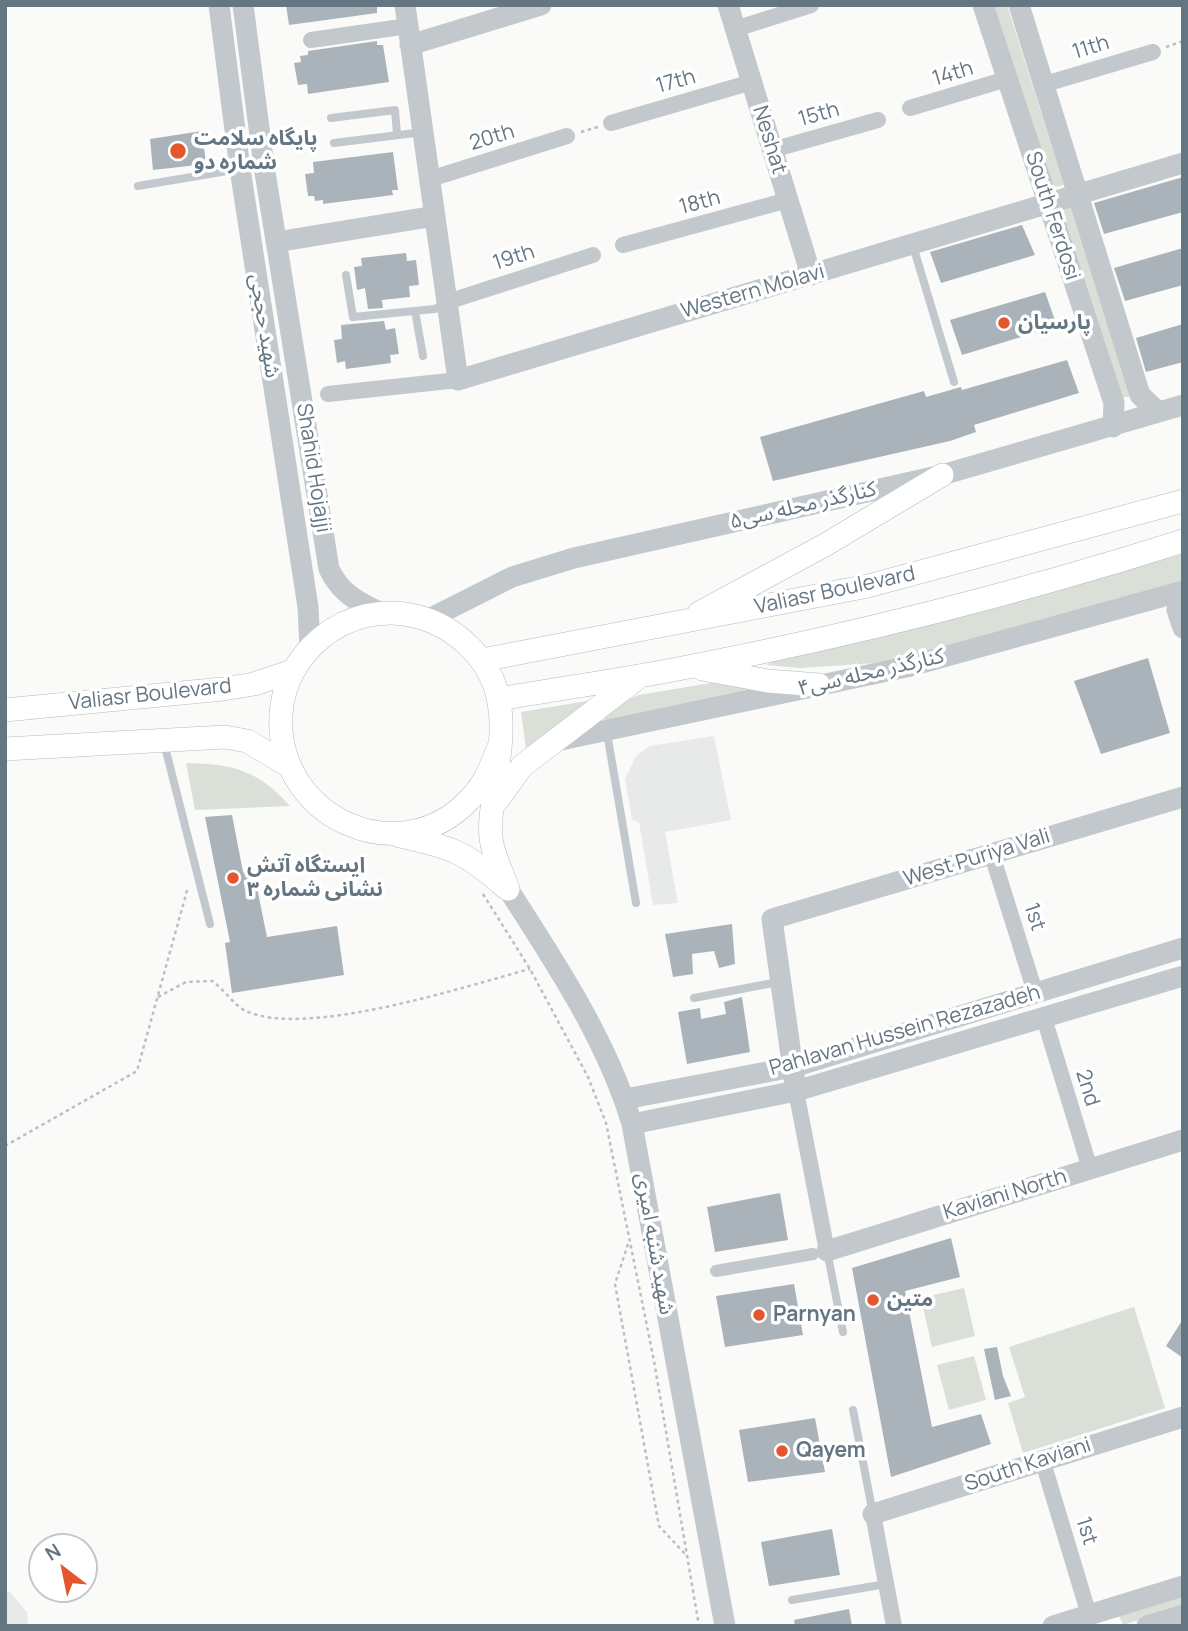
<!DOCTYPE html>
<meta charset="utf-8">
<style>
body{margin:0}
#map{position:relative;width:1188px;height:1631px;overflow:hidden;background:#fafaf8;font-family:Manrope,sans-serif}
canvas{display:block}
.frame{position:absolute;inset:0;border:7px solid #657683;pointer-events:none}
.north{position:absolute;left:28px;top:1533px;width:70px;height:70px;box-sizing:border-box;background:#fff;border:2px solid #c1c8cd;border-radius:50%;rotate:328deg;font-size:19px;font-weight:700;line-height:28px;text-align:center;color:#657683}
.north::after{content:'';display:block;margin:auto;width:24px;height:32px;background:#e4572e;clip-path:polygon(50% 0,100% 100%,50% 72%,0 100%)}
</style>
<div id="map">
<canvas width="1188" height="1631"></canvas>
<div class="frame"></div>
<div class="north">N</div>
</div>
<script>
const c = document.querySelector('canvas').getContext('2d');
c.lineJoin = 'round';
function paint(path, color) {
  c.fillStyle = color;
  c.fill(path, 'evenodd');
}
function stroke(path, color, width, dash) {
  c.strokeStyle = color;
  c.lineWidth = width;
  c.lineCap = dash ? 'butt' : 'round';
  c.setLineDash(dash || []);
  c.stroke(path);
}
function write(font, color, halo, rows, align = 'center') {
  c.font = font + ' Manrope,"Noto Sans Arabic",sans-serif';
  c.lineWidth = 7;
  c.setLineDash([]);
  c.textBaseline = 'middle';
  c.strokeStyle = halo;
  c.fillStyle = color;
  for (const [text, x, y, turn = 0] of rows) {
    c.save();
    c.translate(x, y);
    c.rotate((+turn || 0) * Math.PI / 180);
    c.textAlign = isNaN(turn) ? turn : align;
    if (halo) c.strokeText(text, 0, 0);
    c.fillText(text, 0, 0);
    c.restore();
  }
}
const built = new Path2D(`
 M714,736L731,820L665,832L678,903L653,905L639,822L632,820L625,779L636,756L649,746Z
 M5,1592H10L27,1612L28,1626H5Z`);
const green = new Path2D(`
 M992,5H1007L1064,185L1049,189Z
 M1073,205L1135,395L1118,399L1060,209Z
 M1183,554V582L892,662L800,668L766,665L778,659L1050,591Z
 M723,681L792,687L603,721L613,706L639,695Z
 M593,700L526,749L521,712Z
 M186,763C233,764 258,770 290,806L195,810Z
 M964,1288L975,1336L932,1347L921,1298Z
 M1134,1307L1165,1408L1023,1453L1008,1403L1025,1397L1009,1347Z
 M974,1356L986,1400L949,1410L937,1365Z
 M1183,1591V1606L1123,1625L1117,1611Z`);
const building = new Path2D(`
 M286,5H377V13L289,25Z
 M377,41V45H383L389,82L308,94L307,84L298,85L294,63L301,62L300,56L308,55V51Z
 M202,131L206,164L153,170L150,139Z
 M393,152L398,190H392L393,195L323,204V200L315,201L314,196H308L305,174L314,173L313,162Z
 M1183,177V212L1104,234L1094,203Z
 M1022,225L1035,255L941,283L930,252Z
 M1183,248V285L1125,301L1114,268Z
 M406,253L407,261L416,260L419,285L409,286L410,297L382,300L383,308L368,309L365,288L357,290L354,267L362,266L361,258Z
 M1045,292L1057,326L962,355L950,320Z
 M384,321L386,330L395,328L399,354L390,355L391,363L346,369L345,361L337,363L334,340L342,339L341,325Z
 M1183,324V362L1146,372L1136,338Z
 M1067,360L1079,393L974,425L976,432L950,441L773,481L760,437L924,391L926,397L961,387L962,390Z
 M1148,658L1170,733L1101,754L1074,681Z
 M232,815L243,872L256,883L267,937L337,926L344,975L232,993L225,943L230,942L205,817Z
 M732,924L735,964L719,968L714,951L692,954L693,974L673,977L665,934Z
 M742,997L750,1052L687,1064L678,1012L700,1008L701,1019L726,1014L724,1002Z
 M780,1193L788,1240L715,1252L707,1207Z
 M951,1238L960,1277L905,1291L932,1427L981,1414L991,1444L891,1477L852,1268Z
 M794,1284L803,1335L725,1347L716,1296Z
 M1183,1319V1358L1166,1346Z
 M997,1347L1003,1376L1011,1396L995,1400L984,1349Z
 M815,1418L825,1472L748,1482L739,1430Z
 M832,1529L840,1575L769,1586L761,1542Z
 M849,1609L852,1626H795L794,1620Z`);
const path = new Path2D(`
 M1166,47L1183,41
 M581,132L598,127
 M483,894L530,969L588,1077L606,1123L654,1361L699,1626
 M158,997L186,982L212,981C223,988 233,1004 244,1010C302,1040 466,986 530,969
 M5,1146L137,1071L188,887
 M628,1244L615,1284L659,1526L687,1556`);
const service = new Path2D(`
 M331,118L395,110L397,134
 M334,143L423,132
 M138,186L239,169
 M913,246L954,382
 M346,275L353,317L435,309L445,303
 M415,311L423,356
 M607,733L636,903
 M164,743L210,924
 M694,998L778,982
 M827,1251L843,1332
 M853,1410L873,1514
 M792,1600L886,1584`);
const pedestrian = new Path2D(`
 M716,1271L813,1254`);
const minor = new Path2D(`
 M735,29L811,5
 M311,40L408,26
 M1042,85L1153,52
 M910,108L1007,79
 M611,123L752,82
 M772,150L878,120
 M430,179L567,136
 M623,245L788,200
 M447,302L593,255
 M328,394L458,380
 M992,855L1035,992
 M1044,1018L1090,1169
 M796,1091L827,1251
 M1042,1459L1089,1615
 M873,1514L894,1626`);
const tertiary = new Path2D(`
 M219,5L240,169L308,607L310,647
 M243,5L264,166L329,569C341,594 357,601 381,613
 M405,5L458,380L1183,163
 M728,5L811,275
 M983,5L1114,403L1113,427
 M1019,5L1140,395L1158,412
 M410,45L541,5
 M276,242L435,216
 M1183,596L1177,610L1183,628
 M429,619L512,577L574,558L942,475L1183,405
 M556,741L911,666L1183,591
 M508,889C555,962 607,1040 632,1124L725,1626
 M796,1091L772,919L1183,797
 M625,1099L793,1067L1183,948
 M632,1124L796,1091L1183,976
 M827,1251L1183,1140
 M873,1514L1183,1417
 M1053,1626L1183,1586
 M1147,1626L1183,1615`);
const secondary = new Path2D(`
 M699,613L825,545L942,475
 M482,660L868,586L1183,501
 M702,669L768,681L819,685
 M499,699C563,688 629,679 693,666C858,634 1022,592 1183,541
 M5,710L223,689L254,684L293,671
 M5,749L225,737L247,741L288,765
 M498,749C491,767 484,785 470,799C399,875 275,816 281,715C282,685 298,657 321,638C347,616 383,608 415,616C456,626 492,660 499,702C504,729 499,759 495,786C493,805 488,825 492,844C495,859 503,875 508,889
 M496,802L522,766L640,676
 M400,836C451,847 466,852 505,887`);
const markers = [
 [178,151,9,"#e4572e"],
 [1004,323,7,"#e4572e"],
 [233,878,7,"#e4572e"],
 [873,1300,7,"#e4572e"],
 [759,1315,7,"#e4572e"],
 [782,1451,7,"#e4572e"]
];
const streetNames = [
 ["11th",1091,48,-17],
 ["14th",953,74,-17],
 ["17th",676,82,-16],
 ["15th",819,115,-16],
 ["20th",492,138,-17],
 ["Neshat",769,140,73],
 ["18th",700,203,-15],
 ["South Ferdosi",1052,216,72],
 ["19th",514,258,-18],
 ["Western Molavi",753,292,-16],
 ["شهید حججی",264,326,81],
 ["Shahid Hojajji",313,468,81],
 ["کنارگذر محله سی۵",803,506,-13],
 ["Valiasr Boulevard",835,591,-12],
 ["کنارگذر محله سی۴",871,673,-13],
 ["Valiasr Boulevard",150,695,-6],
 ["West Puriya Vali",977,858,-17],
 ["1st",1034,917,72],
 ["Pahlavan Hussein Rezazadeh",905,1031,-16],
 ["2nd",1087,1088,73],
 ["Kaviani North",1005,1195,-17],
 ["شهید شنبه امیری",654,1244,80],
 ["South Kaviani",1028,1465,-18],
 ["1st",1086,1531,73]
];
const poiNames = [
 ["پایگاه سلامت",194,139],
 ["شماره دو",194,163],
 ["پارسیان",1018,323],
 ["ایستگاه آتش",247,866],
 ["نشانی شماره ۳",247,890],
 ["متین",887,1300],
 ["Parnyan",773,1315],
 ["Qayem",796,1451]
];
paint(built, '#e8e9e9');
paint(green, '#dadfd7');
paint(building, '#aab3b9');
stroke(secondary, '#b3babf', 24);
stroke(path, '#bbbfc2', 2.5, [3.5, 3.5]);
stroke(service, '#c3c8cc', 8);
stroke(pedestrian, '#c3c8cc', 12);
stroke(minor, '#c3c8cc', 16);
stroke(tertiary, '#c3c8cc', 21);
stroke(secondary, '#fff', 23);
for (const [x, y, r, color] of markers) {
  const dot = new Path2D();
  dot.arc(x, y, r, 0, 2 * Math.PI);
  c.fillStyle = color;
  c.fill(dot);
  stroke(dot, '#fff', 2.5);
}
write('21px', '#657683', '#fff', streetNames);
write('bold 21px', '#657683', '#fff', poiNames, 'left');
</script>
